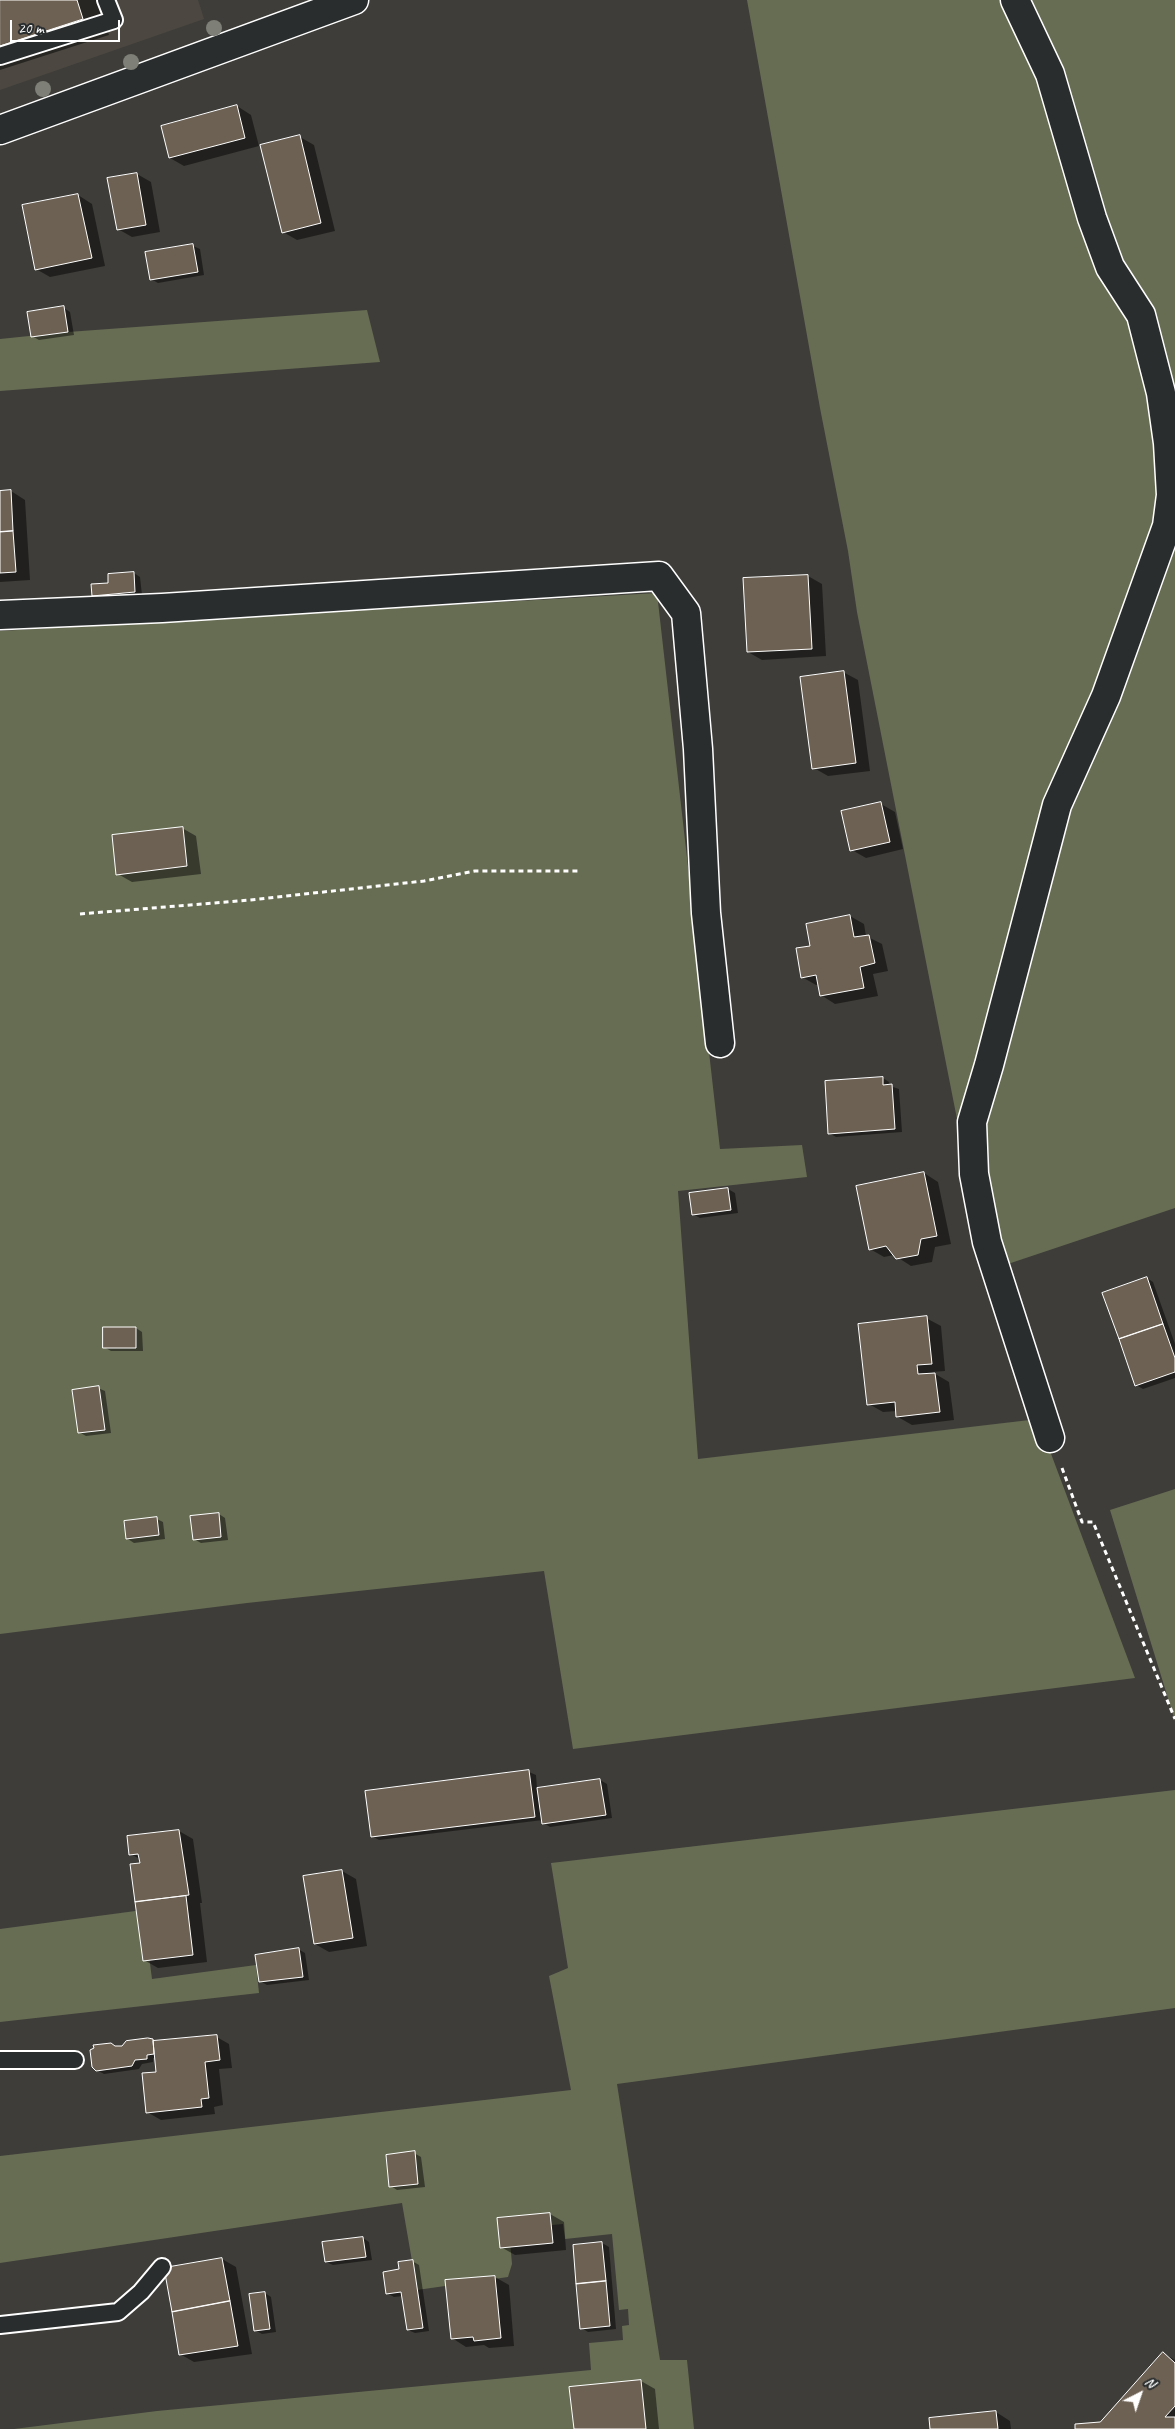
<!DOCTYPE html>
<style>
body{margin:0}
#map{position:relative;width:1175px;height:2429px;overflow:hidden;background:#3e3d39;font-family:Caveat,sans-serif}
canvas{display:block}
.north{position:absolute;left:1115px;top:2369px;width:50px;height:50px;-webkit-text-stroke:4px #2a2d2e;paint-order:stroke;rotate:41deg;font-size:14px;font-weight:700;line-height:20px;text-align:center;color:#fff}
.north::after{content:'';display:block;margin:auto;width:18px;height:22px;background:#fff;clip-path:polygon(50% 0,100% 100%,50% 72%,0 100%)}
.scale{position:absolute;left:10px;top:20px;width:110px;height:22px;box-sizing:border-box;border:2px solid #fff;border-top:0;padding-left:6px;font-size:15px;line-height:18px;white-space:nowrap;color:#fff;-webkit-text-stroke:4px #2a2d2e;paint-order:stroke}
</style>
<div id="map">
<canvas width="1175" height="2429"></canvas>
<div class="north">N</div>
<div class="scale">20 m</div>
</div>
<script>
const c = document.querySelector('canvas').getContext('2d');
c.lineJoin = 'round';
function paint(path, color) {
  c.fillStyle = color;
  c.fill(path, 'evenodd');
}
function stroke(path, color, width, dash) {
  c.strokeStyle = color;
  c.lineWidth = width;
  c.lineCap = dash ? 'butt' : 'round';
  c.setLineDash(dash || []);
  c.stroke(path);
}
const built = new Path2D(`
 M0,0H198L204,19L0,90Z`);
const green = new Path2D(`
 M747,0H1175V1208L987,1271L857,612L848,551L820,408Z
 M367,310L380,362L0,391V339L68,332Z
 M657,593L720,1149L802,1145L807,1177L678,1191L698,1459L1038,1419L1135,1678L573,1749L544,1571L247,1603L0,1634V631Z
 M1175,1489V1721L1110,1510Z
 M1175,1790V2008L617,2084L660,2360H687L694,2429H14L157,2411L591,2370L589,2343L623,2340L622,2326L629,2325L628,2309L619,2310L612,2234L565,2239L563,2224L509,2229L512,2264L508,2277L417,2290L402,2203L0,2263V2156L571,2090L549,1976L568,1968L551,1863Z
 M143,1910L152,1979L256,1965L259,1993L0,2022V1929Z`);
const shadow = new Path2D(`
 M0,0H98L109,35L0,70Z
 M237,106L251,115L259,146L184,166L170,158Z
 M300,137L314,145L335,231L297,240L283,232Z
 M137,174L151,182L160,232L132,237L118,229Z
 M78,195L92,204L105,266L50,277L36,269Z
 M193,246L200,249L204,275L158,283L151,279Z
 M64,308L70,312L74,335L39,340L32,336Z
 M11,491L25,500L30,580L0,582V492Z
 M134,573L140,577L142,595L100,599L93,595Z
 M808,576L822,584L826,656L762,660L748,652Z
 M843,672L858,680L870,771L828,776L814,768Z
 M881,804L895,812L903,849L866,858L852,850Z
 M182,828L196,836L201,874L132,882L118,874Z
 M850,916L864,924L866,936L882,944L888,971L873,974L878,996L835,1004L821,995L819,985H816L802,977L812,947Z
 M883,1078L889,1082L890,1086L899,1089L902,1132L836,1137L829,1133Z
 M924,1173L938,1182L951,1244L935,1247L932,1262L911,1266L894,1255L884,1257L870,1249Z
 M728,1189L735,1193L738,1213L700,1218L693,1214L691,1194Z
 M1147,1278L1153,1282L1175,1344V1378L1143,1389L1136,1385Z
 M926,1318L941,1326L945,1371L932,1372L949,1382L954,1420L912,1425L898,1417L897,1411L883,1412L869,1404Z
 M136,1328L142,1332L143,1351H111L104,1347Z
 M98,1388L105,1391L111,1433L86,1436L79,1432Z
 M219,1514L225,1518L228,1540L201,1543L194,1539Z
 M157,1519L163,1522L165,1539L134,1543L128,1539Z
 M529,1772L536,1775L537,1789L600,1780L607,1784L612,1818L550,1827L544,1823L543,1820L379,1840L372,1836Z
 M179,1831L193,1839L202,1903H200L207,1962L158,1968L144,1960L132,1866L142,1864L141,1860L131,1854Z
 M342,1871L356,1879L367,1946L329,1952L315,1944Z
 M298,1949L305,1953L309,1980L267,1985L260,1981Z
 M215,2036L229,2044L232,2068L219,2069L223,2105L214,2107L215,2114L161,2120L147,2112L157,2073L156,2058H153V2062L142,2064L139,2069L104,2074L97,2070L116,2047L152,2040L156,2042Z
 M414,2153L421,2157L425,2187L397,2190L391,2186Z
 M550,2214L564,2222L566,2250L515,2255L501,2247Z
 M363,2238L369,2242L372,2260L333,2265L326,2262Z
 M602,2243L609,2247L616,2329L588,2332L582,2328Z
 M222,2259L236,2267L252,2354L194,2362L180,2354L166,2269Z
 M412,2261L419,2265L429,2331L415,2333L408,2330L403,2296L394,2297L387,2293L401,2270Z
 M495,2277L509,2285L514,2346L489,2348L484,2345L466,2347L452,2338Z
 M265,2293L271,2297L276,2332L262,2334L255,2330Z
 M1163,2353L1175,2360V2429H1076L1101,2424Z
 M641,2381L655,2389L659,2429H575Z
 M996,2412L1010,2421L1011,2429H931L930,2419Z`);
const building = new Path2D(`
 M0,0H77L83,19L0,46Z
 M237,105L245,138L169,158L161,126Z
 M300,135L321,223L282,233L260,145Z
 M137,173L146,225L117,230L107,178Z
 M78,194L92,258L35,270L22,205Z
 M193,244L198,272L150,280L145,252Z
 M64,306L68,332L31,337L27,312Z
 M11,490L13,531L0,532V491Z
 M13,531L16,572L0,573V532Z
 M134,572L135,592L92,596L91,584L108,583V574Z
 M808,575L812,649L747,652L743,578Z
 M844,671L856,763L812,769L800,677Z
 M881,802L890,842L850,851L841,811Z
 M183,827L187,866L116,875L112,835Z
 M850,915L854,937L869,935L875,963L860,967L864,988L820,996L816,975L801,978L796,948L810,946L806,924Z
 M883,1077V1085L892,1084L895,1129L828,1134L825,1081Z
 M924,1172L937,1236L921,1239L918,1255L896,1259L886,1246L869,1250L856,1186Z
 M728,1188L731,1210L692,1215L689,1193Z
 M1147,1277L1163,1324L1119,1339L1102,1293Z
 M927,1316L932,1364L917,1365L918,1374L935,1373L940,1412L896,1417L895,1402L867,1405L858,1324Z
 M1163,1324L1175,1358V1372L1135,1386L1119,1339Z
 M103,1327H136V1348H103Z
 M99,1386L105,1430L78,1433L72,1390Z
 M219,1513L221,1537L193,1540L190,1516Z
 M157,1517L159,1535L126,1539L124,1521Z
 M529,1770L535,1817L371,1837L365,1791Z
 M600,1779L606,1815L542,1824L537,1788Z
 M179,1830L189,1895L135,1902L130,1864L140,1863L138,1854L129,1855L127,1836Z
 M342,1870L353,1938L314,1944L303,1876Z
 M186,1896L193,1955L143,1961L135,1902Z
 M299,1948L303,1977L259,1982L255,1955Z
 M217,2035L220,2060L205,2062L209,2098L201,2099L202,2107L146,2113L142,2073L156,2072L153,2041Z
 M148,2038L153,2039L154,2054L147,2055V2059L135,2060L132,2066L96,2071L92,2067L90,2050L94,2048L93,2045L111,2043L115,2046H122L126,2041Z
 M415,2151L418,2184L389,2187L386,2155Z
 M550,2213L553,2243L500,2248L497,2218Z
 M363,2237L366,2257L325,2262L322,2242Z
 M602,2242L606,2281L576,2284L573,2245Z
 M222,2258L230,2301L172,2312L164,2268Z
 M413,2260L423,2328L407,2330L401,2292L386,2294L383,2272L399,2269L398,2262Z
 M495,2276L501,2338L474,2341L473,2337L451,2339L445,2280Z
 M606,2281L610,2326L580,2329L576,2284Z
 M265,2292L270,2329L254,2331L249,2294Z
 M230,2301L238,2346L179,2355L172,2312Z
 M1163,2352L1175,2363V2406L1165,2417H1175V2429H1075V2424L1100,2422Z
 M641,2380L646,2429H574L569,2387Z
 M996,2411L998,2429H930L929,2418Z`);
const path = new Path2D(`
 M80,914L250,900L424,881L475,871H578
 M1062,1468L1082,1522H1093L1175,1719`);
const service = new Path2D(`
 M0,56L114,20L106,0
 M0,2060H75
 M0,2325L118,2312L141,2292L162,2267`);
const minor = new Path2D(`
 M1015,0L1050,74L1092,218L1110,267L1141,315L1161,393L1168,443L1171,495L1167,526L1106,696L1057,805L989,1065L972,1122L974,1174L987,1242L1050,1438
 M0,130L354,0
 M0,615L162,608L659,576L686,613L698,749L706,913L720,1043`);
const trees = [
 [214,28],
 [131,62],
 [43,89]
];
paint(built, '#4c4841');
paint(green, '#676d53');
paint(shadow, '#0007');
paint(building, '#6d6153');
stroke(building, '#fff', 1);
stroke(service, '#fff', 20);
stroke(minor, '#fff', 31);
stroke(path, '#fff', 3, [5, 4]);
stroke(service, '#2a2d2e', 16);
stroke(minor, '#2a2d2e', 28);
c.fillStyle = '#7e8077';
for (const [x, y] of trees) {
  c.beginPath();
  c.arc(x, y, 8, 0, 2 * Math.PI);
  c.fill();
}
</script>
